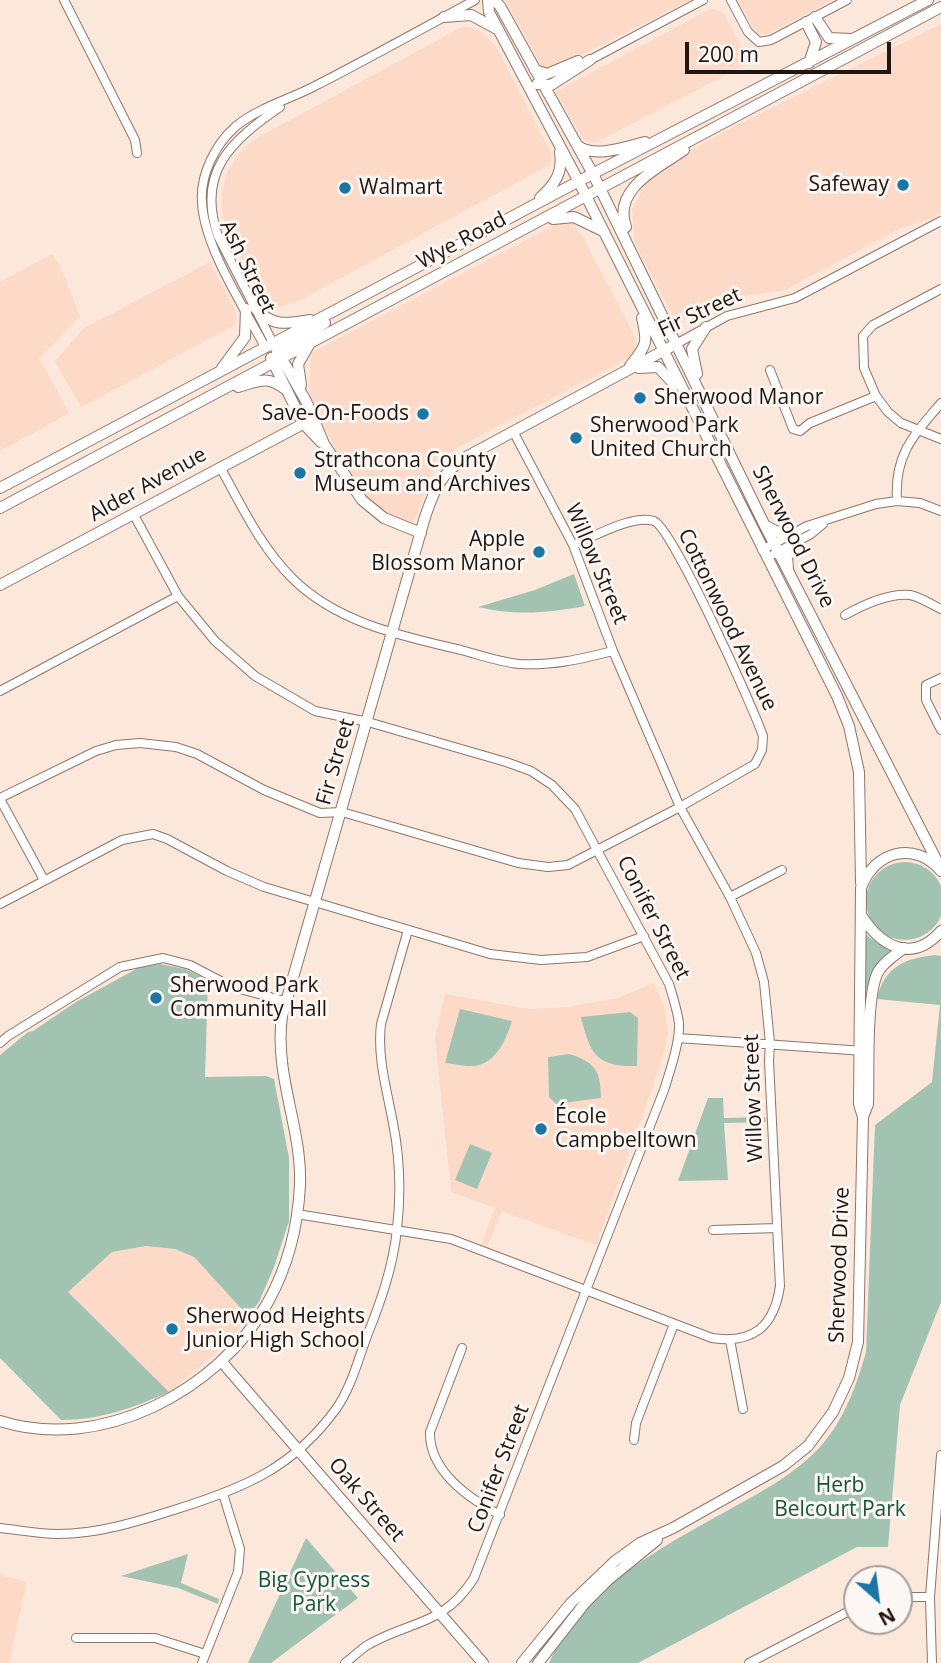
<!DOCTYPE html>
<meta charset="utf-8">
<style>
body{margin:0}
#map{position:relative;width:941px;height:1663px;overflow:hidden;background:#fce7db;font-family:"Open Sans",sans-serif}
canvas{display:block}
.north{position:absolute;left:843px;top:1565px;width:70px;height:70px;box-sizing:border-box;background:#fdf7f4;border:2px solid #a49d99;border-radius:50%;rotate:152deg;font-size:19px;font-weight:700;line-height:28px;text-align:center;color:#1f1611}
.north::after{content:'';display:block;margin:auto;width:24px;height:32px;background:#1b76a5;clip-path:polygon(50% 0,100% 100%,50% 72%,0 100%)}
.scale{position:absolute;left:685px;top:42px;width:206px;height:32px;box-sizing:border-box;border:4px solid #1f1611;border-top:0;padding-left:9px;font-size:21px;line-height:24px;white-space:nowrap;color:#1f1611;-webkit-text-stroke:5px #fdf7f4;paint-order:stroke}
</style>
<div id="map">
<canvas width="941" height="1663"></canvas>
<div class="north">N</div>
<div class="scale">200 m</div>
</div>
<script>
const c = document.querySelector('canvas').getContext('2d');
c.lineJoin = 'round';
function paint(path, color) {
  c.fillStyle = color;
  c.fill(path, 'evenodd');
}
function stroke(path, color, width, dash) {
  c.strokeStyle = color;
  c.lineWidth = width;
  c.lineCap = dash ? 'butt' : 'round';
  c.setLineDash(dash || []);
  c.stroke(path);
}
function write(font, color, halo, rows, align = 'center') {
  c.font = font + ' "Open Sans",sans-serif';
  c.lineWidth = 6;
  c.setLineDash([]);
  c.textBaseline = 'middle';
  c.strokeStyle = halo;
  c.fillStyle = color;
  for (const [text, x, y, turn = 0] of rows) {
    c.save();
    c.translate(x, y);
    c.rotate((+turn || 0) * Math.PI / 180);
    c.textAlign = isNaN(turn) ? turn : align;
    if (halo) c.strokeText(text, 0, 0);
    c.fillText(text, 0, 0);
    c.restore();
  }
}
const built = new Path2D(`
 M505,0H690L548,72L544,70Z
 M738,0H832L766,35L756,33Z
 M712,8L724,14L750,62L595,143L584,140L557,95V91Z
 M941,24V213L927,220L901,228L785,290L722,300L677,324L635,244L632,209L649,179L680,156L733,127Z
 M464,26L480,31L495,45L552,155L549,165L298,301L273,309L267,306L226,229L222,211V193L227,173L238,154L255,139Z
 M572,223L582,236L635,337V349L629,358L460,446L431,473L415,520L408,523L391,517L374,506L351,479L309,399L311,353L556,224Z
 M52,254L59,264L80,316L39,358L69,413L0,451V282Z
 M210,262L237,314L235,325L81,407L55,361L84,328Z
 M654,983L664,1006L668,1032L662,1061L596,1245L502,1211L485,1250L480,1248L495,1208L451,1192L435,1038L445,994L528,1009L568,1007L618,998Z
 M146,1246L174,1249L194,1257L248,1316L229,1342L169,1392L68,1292L111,1252Z
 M0,1575L27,1582L9,1663H0Z`);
const green = new Path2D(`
 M574,574L585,606C548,613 515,616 478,607L535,590Z
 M866 901a39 39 0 1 1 78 0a39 39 0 1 1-78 0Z
 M866,935L890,951L872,974L868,990L864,989Z
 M935,955L941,956V1302L900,1405L888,1547H857L638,1663H549C585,1586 662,1547 732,1508C763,1491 796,1473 820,1447C844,1420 856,1387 866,1352L875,1125L932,1082L940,1005L877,999C884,967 905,958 935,955Z
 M160,964L185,969L208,980L205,1077L266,1076L274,1079L289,1158V1221L274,1267L259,1302L248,1316L194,1257L175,1249L146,1246L112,1252L68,1292L169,1392C133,1408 100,1420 61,1420L0,1358V1055L28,1032L33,1031L76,1002L138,968Z
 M460,1009L512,1021C507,1037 498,1060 479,1065C470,1068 455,1064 445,1063Z
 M630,1012L638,1018L637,1066C597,1067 590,1055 581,1017Z
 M569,1054C595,1062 601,1071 601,1098L556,1104L549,1097L548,1057Z
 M708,1098H723L724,1118L765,1117L766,1122L724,1123L728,1180L678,1181Z
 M470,1144L492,1153L477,1189L455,1180Z
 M306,1538L358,1598L271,1663H248Z
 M188,1554L181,1583L219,1599L218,1604L178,1588L121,1576Z`);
const street = new Path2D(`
 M64,0L135,140L137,153
 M731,0L748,32L759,42L771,40L847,0
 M590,60L703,0
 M941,289L873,325L863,336L864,368L876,396L888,412L901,423L941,439
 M273,343L218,236C196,172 231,141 280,107
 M676,344L727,316L795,298L941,221
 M265,347C244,307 204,247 202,202C200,175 215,145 235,127C256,109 287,100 311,88C366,60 420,30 475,0
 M770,370L793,429L800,431L810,423L876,396
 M220,467C242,506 260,546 292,578C337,623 402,636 461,650C480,655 500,662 519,664C552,666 581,659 613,651
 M897,501C894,455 913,436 941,403
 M134,515L178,596L215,641L255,676L315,711L368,722L506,762L531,771L552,785L575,809L669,984C673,997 677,1009 679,1023C680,1042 670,1071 664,1090L474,1578C443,1627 410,1620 366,1646C359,1651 352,1658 345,1663
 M762,550L807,526L876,504L897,501L920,503L941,511
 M774,554L811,534L823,524
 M845,615C863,605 888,593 910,595C920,597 931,604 941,609
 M941,678L926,685V700L941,730
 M0,691L178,596
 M0,798L96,751L116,745L140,743L176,747L197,754L264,790L320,813L342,812L518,863L548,867L568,865L680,807L755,764L762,750L763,736C753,707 672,527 654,521C633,514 593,537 573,545
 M0,799L44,880
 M730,897L782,870
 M0,904L122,840L153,834L167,839L227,871L264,887L490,954L541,960L587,957L644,936
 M678,1038L864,1051
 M0,1043L8,1036L120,967L163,958L190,965L232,987L285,1001
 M297,1214L451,1239L712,1338C753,1344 774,1327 780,1286L769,1061L770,1043L764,982L756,953L730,897L680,807L613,651L573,545L513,431
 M713,1230L777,1228
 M730,1340L743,1409
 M462,1348L430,1432C429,1471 470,1499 500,1515
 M634,1440L636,1423L674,1324
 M0,1528C19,1530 39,1534 58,1534C99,1534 139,1521 177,1509C244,1488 293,1468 336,1409C351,1388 358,1360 367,1336C381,1301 393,1267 397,1229C401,1194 400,1158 393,1123C387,1090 377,1058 381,1024L408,930
 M899,1597H930
 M76,1638H155L205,1654
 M202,1663L238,1572L240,1549L223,1494
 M749,1663L857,1607
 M932,1663L930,1597L941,1455`);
const secondary = new Path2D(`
 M488,0L489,12L579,182L837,696L849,726L859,772L861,883
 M494,0L500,6L593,174L764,524L939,865
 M444,17L471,15L497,29
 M815,17L829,38L851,39
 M806,22L816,42L809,63
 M535,70L547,74L578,61
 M537,84L551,85L590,60
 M577,145C593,159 626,147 645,142
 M540,198C555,184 563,173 560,152
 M553,219L574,217L603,231
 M626,227C612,189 658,168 684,150
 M255,308C273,327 286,324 310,320
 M273,343L306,401L324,444L362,500L384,518L421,533
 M275,357L278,352L325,323
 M271,358L303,423L321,442
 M630,366C647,344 648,344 642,318
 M222,368L245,337L246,309
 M639,368L658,367L675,385
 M697,374L692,349L706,327
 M301,385L298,364L309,345
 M238,387C259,381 267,375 285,389
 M0,488L600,170L928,0
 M0,508L941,7
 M766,526L780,533L796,532
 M788,569L787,557L796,543
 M0,585L314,418
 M861,915C880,945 911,965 941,931
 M863,1117L868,1104C869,1073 866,1001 877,974C882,963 894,956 904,948
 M221,1361L483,1663
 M0,1421C100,1453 219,1391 268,1302C288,1266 298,1225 300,1185C302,1127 274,1076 282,1016L425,517C435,488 440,475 466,457L676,344
 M522,1663L571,1603L615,1561L640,1543L673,1528L783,1466L808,1446L833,1412L849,1378L858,1342L863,1117L859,1104L861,888C874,851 915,840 941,871
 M538,1663L585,1603L608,1580L657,1540`);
const markers = [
 [903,185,7,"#1b76a5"],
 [345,188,7,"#1b76a5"],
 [640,398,7,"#1b76a5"],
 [423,414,7,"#1b76a5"],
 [576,438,7,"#1b76a5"],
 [300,473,7,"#1b76a5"],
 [539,552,7,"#1b76a5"],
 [156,998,7,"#1b76a5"],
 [541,1129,7,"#1b76a5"],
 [172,1329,7,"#1b76a5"]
];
const poiNames = [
 ["Safeway",889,185,"right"],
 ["Walmart",359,188],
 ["Sherwood Manor",654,398],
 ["Save-On-Foods",409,414,"right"],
 ["Sherwood Park",590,426],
 ["United Church",590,450],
 ["Strathcona County",314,461],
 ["Museum and Archives",314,485],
 ["Apple",525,540,"right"],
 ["Blossom Manor",525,564,"right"],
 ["Sherwood Park",170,986],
 ["Community Hall",170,1010],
 ["École",555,1117],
 ["Campbelltown",555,1141],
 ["Sherwood Heights",186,1317],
 ["Junior High School",186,1341]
];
const streetNames = [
 ["Wye Road",462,241,-28],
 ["Ash Street",247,267,64],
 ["Fir Street",700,313,-25],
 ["Alder Avenue",148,485,-29],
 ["Sherwood Drive",793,537,63],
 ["Willow Street",596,564,67],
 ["Cottonwood Avenue",727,620,64],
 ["Fir Street",336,762,-74],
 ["Conifer Street",653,918,63],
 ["Willow Street",754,1098,-92],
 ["Sherwood Drive",840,1265,-88],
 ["Conifer Street",499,1469,-69],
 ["Oak Street",366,1500,49]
];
const parkNames = [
 ["Herb",840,1486],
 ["Belcourt Park",840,1510],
 ["Big Cypress",314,1581],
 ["Park",314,1605]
];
paint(built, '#fcdac7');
paint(green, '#a3c3b2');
stroke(street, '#8e7669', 10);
stroke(secondary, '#8e7669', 12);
stroke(street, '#fff', 8);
stroke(secondary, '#fff', 10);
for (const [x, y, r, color] of markers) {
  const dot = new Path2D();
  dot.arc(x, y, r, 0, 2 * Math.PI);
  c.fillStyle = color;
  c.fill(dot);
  stroke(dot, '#fdf7f4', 2.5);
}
write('21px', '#1f1611', '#fdf7f4', poiNames, 'left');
write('21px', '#1f1611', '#fdf7f4', streetNames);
write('21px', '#12563b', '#fdf7f4', parkNames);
</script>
